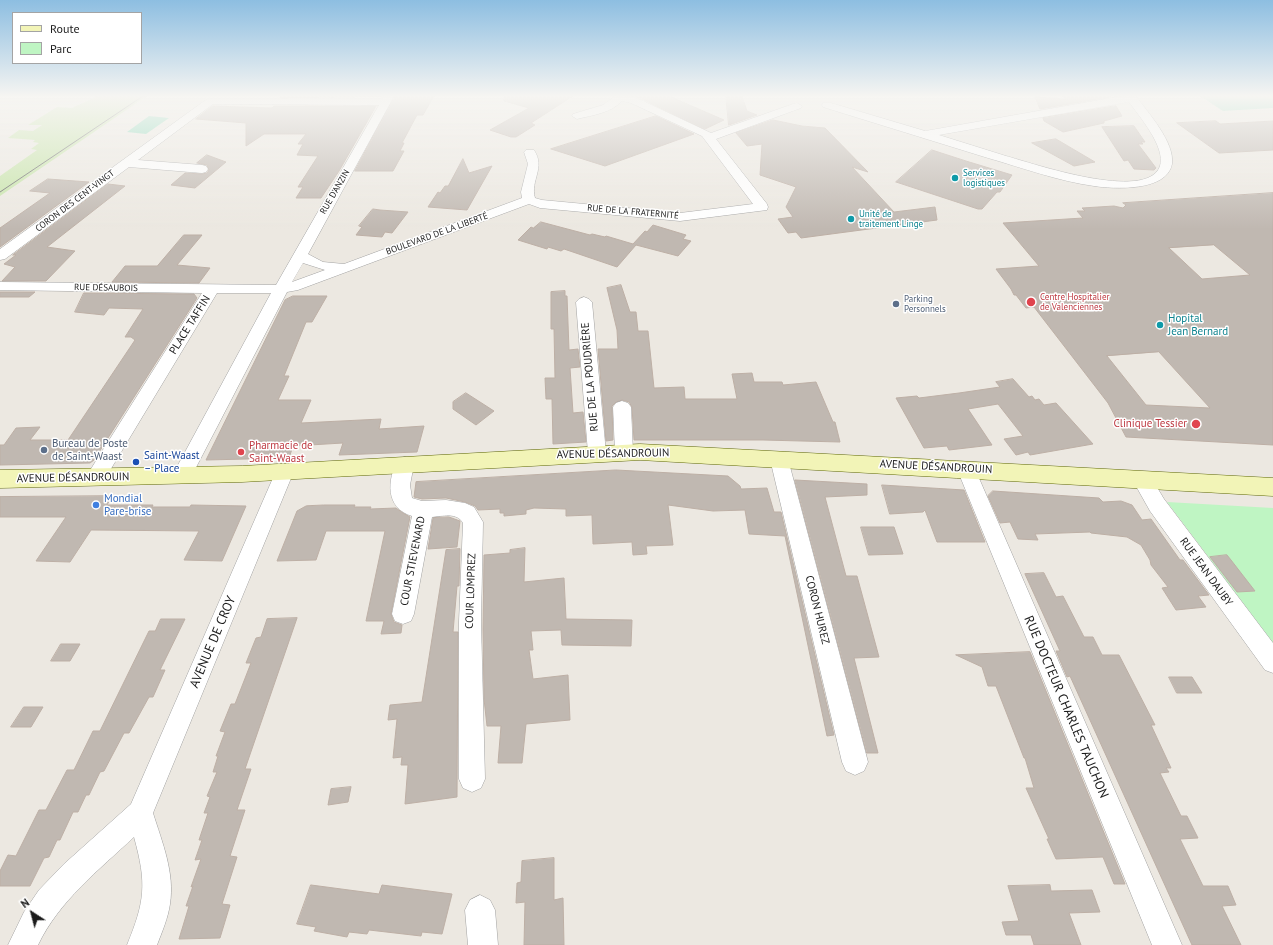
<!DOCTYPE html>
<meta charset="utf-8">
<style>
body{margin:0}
#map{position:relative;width:1273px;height:945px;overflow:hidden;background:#ece8e1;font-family:"PT Sans",sans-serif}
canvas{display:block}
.legend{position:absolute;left:12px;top:12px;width:130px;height:52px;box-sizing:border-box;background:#fff;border:1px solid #a4a4a4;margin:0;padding:5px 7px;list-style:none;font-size:12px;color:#1b1b1b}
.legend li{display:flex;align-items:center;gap:8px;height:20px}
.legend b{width:20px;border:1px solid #a4a4a4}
.north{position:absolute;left:12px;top:893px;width:40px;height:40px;-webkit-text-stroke:3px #fff;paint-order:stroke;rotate:324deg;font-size:11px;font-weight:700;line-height:16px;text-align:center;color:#1b1b1b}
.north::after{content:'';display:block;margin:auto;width:14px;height:18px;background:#1b1b1b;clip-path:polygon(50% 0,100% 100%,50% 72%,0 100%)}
</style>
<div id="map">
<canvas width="1273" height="945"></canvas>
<ul class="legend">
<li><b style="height:5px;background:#f2f4b7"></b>Route</li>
<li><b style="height:11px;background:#bff5c3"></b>Parc</li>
</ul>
<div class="north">N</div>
</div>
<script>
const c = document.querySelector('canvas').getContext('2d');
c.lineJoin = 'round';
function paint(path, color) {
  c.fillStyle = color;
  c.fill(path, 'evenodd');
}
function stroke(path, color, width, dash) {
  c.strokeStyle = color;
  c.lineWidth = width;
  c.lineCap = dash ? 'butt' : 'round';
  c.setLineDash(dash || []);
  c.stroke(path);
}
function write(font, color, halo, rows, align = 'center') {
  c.font = font + ' "PT Sans",sans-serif';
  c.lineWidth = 3;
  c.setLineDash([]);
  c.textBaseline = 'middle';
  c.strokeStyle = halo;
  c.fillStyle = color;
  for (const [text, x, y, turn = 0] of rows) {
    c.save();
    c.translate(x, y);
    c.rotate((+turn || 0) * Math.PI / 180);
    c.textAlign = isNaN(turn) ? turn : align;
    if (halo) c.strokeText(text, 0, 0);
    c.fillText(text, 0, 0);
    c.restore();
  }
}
const grass = new Path2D(`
 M97,96H147L0,196V176L37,150L31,149L39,143L33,142L35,140L8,138L19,130L33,131L42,125H28L57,107L72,108Z`);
const park = new Path2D(`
 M1167,502L1273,508V643Z`);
const pitch = new Path2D(`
 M1200,96H1273V108L1223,111Z
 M149,116L169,118L146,134L127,132Z`);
const building = new Path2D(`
 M281,96H382L280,98Z
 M395,96H434L423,115H417L402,143H404L400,151H404L393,171H355Z
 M505,96H573L531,123L535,125L516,137H511L490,130L529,108L504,101Z
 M636,96H669L724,120L705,129Z
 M726,96H742L747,111L757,115L729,125Z
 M1063,96H1110V97L1040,109L1035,97L1065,99Z
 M213,106L272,108L274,106H376L339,171L321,198H296L303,187H298L318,156L297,155L303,144H298L306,134H264L246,146V123L196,119Z
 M1116,106L1122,116L1104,121V123L1063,132L1044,121L1043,118Z
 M656,116L694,134L605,166L551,149Z
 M773,120L802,126L825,128L868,172L852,167L894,212L935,207L937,220L801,238L796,232L788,233L778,219L793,217L786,207L796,187L760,175L762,144L747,146L736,133Z
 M1216,121L1220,124L1273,121V150L1219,153L1177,123Z
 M1134,126L1145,142H1141L1143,144H1138L1156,168L1154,170L1134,169L1128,160L1124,161L1102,127Z
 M1056,139L1095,162L1074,166L1032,143Z
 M932,150L966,161L1012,175L1000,192H997L982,209H978L896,182Z
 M207,155L226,162L195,188L171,185L185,173L202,174L207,173L209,170L207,165L197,163Z
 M463,159L469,173L492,166L467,210L428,207L438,192L440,193L445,186H448Z
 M48,179L89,182L0,247V228L50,193L30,191Z
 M108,184L125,186L47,247L75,251L46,281H2L15,267L4,264L16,255H13Z
 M1273,193V445L1126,437L1108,403L1034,307L1026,308L1016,295H1014L1011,289L996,269L1039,266L1003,223L1083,218L1077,211H1085L1082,208L1114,206L1123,208L1126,205L1123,203ZM1214,245L1250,275L1202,279L1169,248ZM1159,352L1210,408L1146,405L1107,356Z
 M373,209L380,210L408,212L392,233L385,232L382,237L356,235L362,227L359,226Z
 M541,222L590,235L592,234L605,237L606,236L633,244L645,231L647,232L653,225L686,235L683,239L691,241L678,256L636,245L617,267L564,249L561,251L548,247L547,249L518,240L531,227L533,228Z
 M184,235H202L177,265L210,268L199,283L112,282L125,266H157Z
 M621,285L630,312H636L638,331H648L654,388L684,387L685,399H737L732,374L752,373L754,382H782L783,385L816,382L833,422H835L840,442L763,440H634L632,407L629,402L622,400L616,402L612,406L613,440L606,441L598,349H618L617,330L607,288Z
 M565,291V296H567L569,350L578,349L580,367L570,368L573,413L583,412L586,442L553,444L552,399H546L545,378H555L554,329H551V292Z
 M0,292H35L29,297H0Z
 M84,293L194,294L197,298L94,460L90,463L0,465V445H4L16,428L40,427L30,440H68L135,340L131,337H125L143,309L109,308L104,315L75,312Z
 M293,296H327L312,322H306L284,376H289L278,400H311L301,423L381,419L379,429L424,426L417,452L339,455L343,443L293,446L289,458L206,460L285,300Z
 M1013,379L1029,397L1032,396L1035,400L1039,399L1044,405L1056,403L1093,444L1030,455L1028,452L1016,455L1004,439L1023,436L998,404L968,409L992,445L949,450L947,446L924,448L896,398L917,396L919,398L959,393L1000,387L996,382Z
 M466,393L494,411L476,425L453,409V402Z
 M616,470L728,476L740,486L741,489L767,488L774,512H781L834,735L827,736L785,536L749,534L745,510L713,511L668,505L673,545L646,546L647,554L633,555L632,542L593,544L592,515L566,516V509L534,508L526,510V514L504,516V513H500V509L478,510L475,506L465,502L446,498L422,499L414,497L416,482Z
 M795,480L867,484V495L825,497L846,576H857L879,657L854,658L878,753H867Z
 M882,485L964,490L985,542H937L925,510L923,512L890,514Z
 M993,491L1099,498L1103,502L1121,501L1132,505L1142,520L1151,519L1180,560H1183L1209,595L1198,596L1206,607L1176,610L1162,588L1168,587L1151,565L1150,560L1141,545L1127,537L1091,533L1090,532L1035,534L1038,540L1018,539L1010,522L1000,523L988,496Z
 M112,496L107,505H153L152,507H190L191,505L246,506L222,561L184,560L199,531L91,530L70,562L36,561L66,517H0V497Z
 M324,505H355L354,507H371L370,509L396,508L403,513L410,517L391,614L394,622L402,625L401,633L381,634L384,621H366L385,531H326L316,560L277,561L297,511L306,506Z
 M449,517L460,521L457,547L428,549L433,518Z
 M861,527H894L903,554L869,555Z
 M525,548L524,582L564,578L566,619L632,620L631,646L562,645L561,630L531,631L533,650H529L533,679L568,675L570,720L526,724L522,763H498L501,726H487L484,699L483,629L484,555L510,553V550Z
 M460,549L459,586H457L453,632H458L457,797L405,804L408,765H401L402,757L393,758L397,719L388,720L390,705L422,702L446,550Z
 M1227,555L1231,560L1255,591L1237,592L1210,557Z
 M1044,573L1056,597L1063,596L1084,637H1093L1102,655H1119L1155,725H1151L1171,768H1166L1169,772L1160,773L1181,816H1187L1198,838L1180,839L1203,886H1228L1236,905L1222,906L1241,945H1192L1070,676L1067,677L1056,651H1060L1025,574Z
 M297,618L245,769H251L237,810H245L230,856L237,857L222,904L230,905L220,938L179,939L189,906H186L193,886L191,887L201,859L195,860L202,840H199L208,813H204L210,797L207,796L217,772H213L218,756H216L225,732L220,731L231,704H235L251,663H246L256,638L261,637L267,619Z
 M161,619H185L160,670H165L153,697H149L129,733H124L104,771L100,772L89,795H86L78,812H73L60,840H57L49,857L44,858L30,886H0V871L8,855L16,856L39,810H46L67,770H74L93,731H100L149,631H155Z
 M61,644H80L70,661H51Z
 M1030,652L1125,884H1114L1103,857L1056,859L1047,839H1049L1026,788H1034L1025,758H1024L996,686H988L982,667L956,655Z
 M1169,677H1192L1202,693H1177Z
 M24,707H43L31,727H11Z
 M351,787L348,802L328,805L331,789Z
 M554,858V900L563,898L564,945H524L525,902L516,903L517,883L521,882L522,861Z
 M311,885L379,894L382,885L452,894L442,934L422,932L421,936L369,930L367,934L349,932L347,937L314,931L316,927L297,924Z
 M1050,885L1051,891L1092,890L1100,912L1069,913L1081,945H1034L1031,935H1006L1002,922L1019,921L1008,886Z`);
const minor = new Path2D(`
 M384,96H394L308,254L323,262L344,264L522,198L521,192L528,164L524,152L526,150H534C546,168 530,180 535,198L542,200L680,213L753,204L702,136L631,103L622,101C611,113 593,115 577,119L572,116L573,114L603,105L615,96H630L639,99L711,133L793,104L797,103L802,106L801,108L716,139L767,204L768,207L767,210L680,221L540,208L529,204L298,290L287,292L189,481L182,483L175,481L172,476L271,293H217L103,482L96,484L89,482L86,477L89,472L202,293L0,290V282L276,285L379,105L213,104L138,160L202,165L206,166L208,169L206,172L202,173L129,167L5,259L0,260V249L207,99H382ZM303,263L325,270L292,282Z
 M1122,96H1136C1148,113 1175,142 1172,164C1167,192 1113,189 1094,186C1058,181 1023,168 988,158C933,141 878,124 823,107L822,105L823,103H831L925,131ZM1129,102C1139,116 1166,147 1160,166C1147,203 1032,163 1006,156C984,149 961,142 939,135Z
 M584,297L589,299L592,302L606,453L604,458L597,460L590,458L588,453L576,302L579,299Z
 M622,401L628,403L631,407L633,452L631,457L624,459L617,457L615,452L613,407L616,403Z
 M779,452L786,454L788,459L868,762L864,771L855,775L846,771L842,762L770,459L772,454Z
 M405,457L412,459L414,464L410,485L412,498L422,501L446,500L465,503L474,507L483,522L481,622L485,779L481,788L472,792L463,788L459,779V622L463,523C457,512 442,516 432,517L414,614L411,621L403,624L395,621L392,614L412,516C385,508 387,480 398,459Z
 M966,462L973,464L975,469L1182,945H1152L957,469L959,464Z
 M285,464L292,466L294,471L153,813C162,842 175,873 170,904C168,918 162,932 157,945H127C145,901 147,884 134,837C99,870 59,901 38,945H8L24,912L39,890L64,864L131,804L276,471L278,466Z
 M1142,472L1149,474L1164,499L1273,643V673L1265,670L1150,511L1132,479L1135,474Z
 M480,895L490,900L495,910L498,945H468L465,910L470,900Z`);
const secondary = new Path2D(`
 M640,444L1273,478V496L640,460L242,482L0,488V470L242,466Z`);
const tram = new Path2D(`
 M0,192L143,96`);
const markers = [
 [955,178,4,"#0f9aa8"],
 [851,219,4,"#0f9aa8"],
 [1031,302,5,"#e0444e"],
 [896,304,4,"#5c6f8a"],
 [1160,325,4,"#0f9aa8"],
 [1196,424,5,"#e0444e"],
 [44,450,4,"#5c6f8a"],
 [241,452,4,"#e0444e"],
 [136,462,4,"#1a4fb4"],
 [96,505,4,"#3f7fe0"]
];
const farCulturenames = [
 ["Services",963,173],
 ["logistiques",963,183],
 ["Unité de",859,214],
 ["traitement Linge",859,224]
];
const farStreetnames = [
 ["RUE D'ANZIN",335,192,-60],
 ["CORON DES CENT-VINGT",75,201,-37],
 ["RUE DE LA FRATERNITÉ",633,212,5],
 ["BOULEVARD DE LA LIBERTÉ",437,234,-20],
 ["RUE DÉSAUBOIS",106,288,1]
];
const farHealthnames = [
 ["Centre Hospitalier",1040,297],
 ["de Valenciennes",1040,307]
];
const farServicenames = [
 ["Parking",904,299],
 ["Personnels",904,309]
];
const cultureNames = [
 ["Hopital",1168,319],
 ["Jean Bernard",1168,332]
];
const streetNames = [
 ["PLACE TAFFIN",190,325,-58],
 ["RUE DE LA POUDRIÈRE",590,377,-95],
 ["AVENUE DÉSANDROUIN",613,454,-1],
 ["AVENUE DÉSANDROUIN",936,467,3],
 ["AVENUE DÉSANDROUIN",73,478,-1],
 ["COUR STIEVENARD",413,561,-79],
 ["RUE JEAN DAUBY",1206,572,54],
 ["COUR LOMPREZ",471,591,-88],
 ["CORON HUREZ",817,610,76]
];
const healthNames = [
 ["Clinique Tessier",1187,424],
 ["Pharmacie de",249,446,"left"],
 ["Saint-Waast",249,459,"left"]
];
const serviceNames = [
 ["Bureau de Poste",52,444],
 ["de Saint-Waast",52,457]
];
const transitNames = [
 ["Saint-Waast",144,456],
 ["– Place",144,469]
];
const shopNames = [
 ["Mondial",104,499],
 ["Pare-brise",104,512]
];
const nearStreetnames = [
 ["AVENUE DE CROY",213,642,-67],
 ["RUE DOCTEUR CHARLES TAUCHON",1066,707,67]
];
paint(grass, '#c7e4a9');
paint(park, '#bff5c3');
paint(pitch, '#83d7b6');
paint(building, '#c0b8b1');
stroke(building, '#bdafa5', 1);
stroke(minor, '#a2a2a2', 1);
stroke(secondary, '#60690b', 1);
paint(minor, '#fff');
paint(secondary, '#f2f4b7');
stroke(tram, '#696969', 1);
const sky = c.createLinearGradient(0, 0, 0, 229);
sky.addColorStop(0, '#8dbee1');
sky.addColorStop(0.42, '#f6f5f2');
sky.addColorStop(1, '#f6f5f200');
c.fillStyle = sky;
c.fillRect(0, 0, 1273, 229);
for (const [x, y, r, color] of markers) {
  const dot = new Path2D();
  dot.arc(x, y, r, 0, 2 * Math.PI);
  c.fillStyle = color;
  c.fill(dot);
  stroke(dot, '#fff', 1.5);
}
write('9px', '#0d838f', '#fff', farCulturenames, 'left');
write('9px', '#1b1b1b', '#fff', farStreetnames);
write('9px', '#be3a42', '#fff', farHealthnames, 'left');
write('9px', '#4e5e75', '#fff', farServicenames, 'left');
write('11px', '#0d838f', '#fff', cultureNames, 'left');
write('11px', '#1b1b1b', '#fff', streetNames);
write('11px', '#be3a42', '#fff', healthNames, 'right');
write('11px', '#4e5e75', '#fff', serviceNames, 'left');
write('11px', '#164399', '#fff', transitNames, 'left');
write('11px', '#366cbe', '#fff', shopNames, 'left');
write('13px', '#1b1b1b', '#fff', nearStreetnames);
</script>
